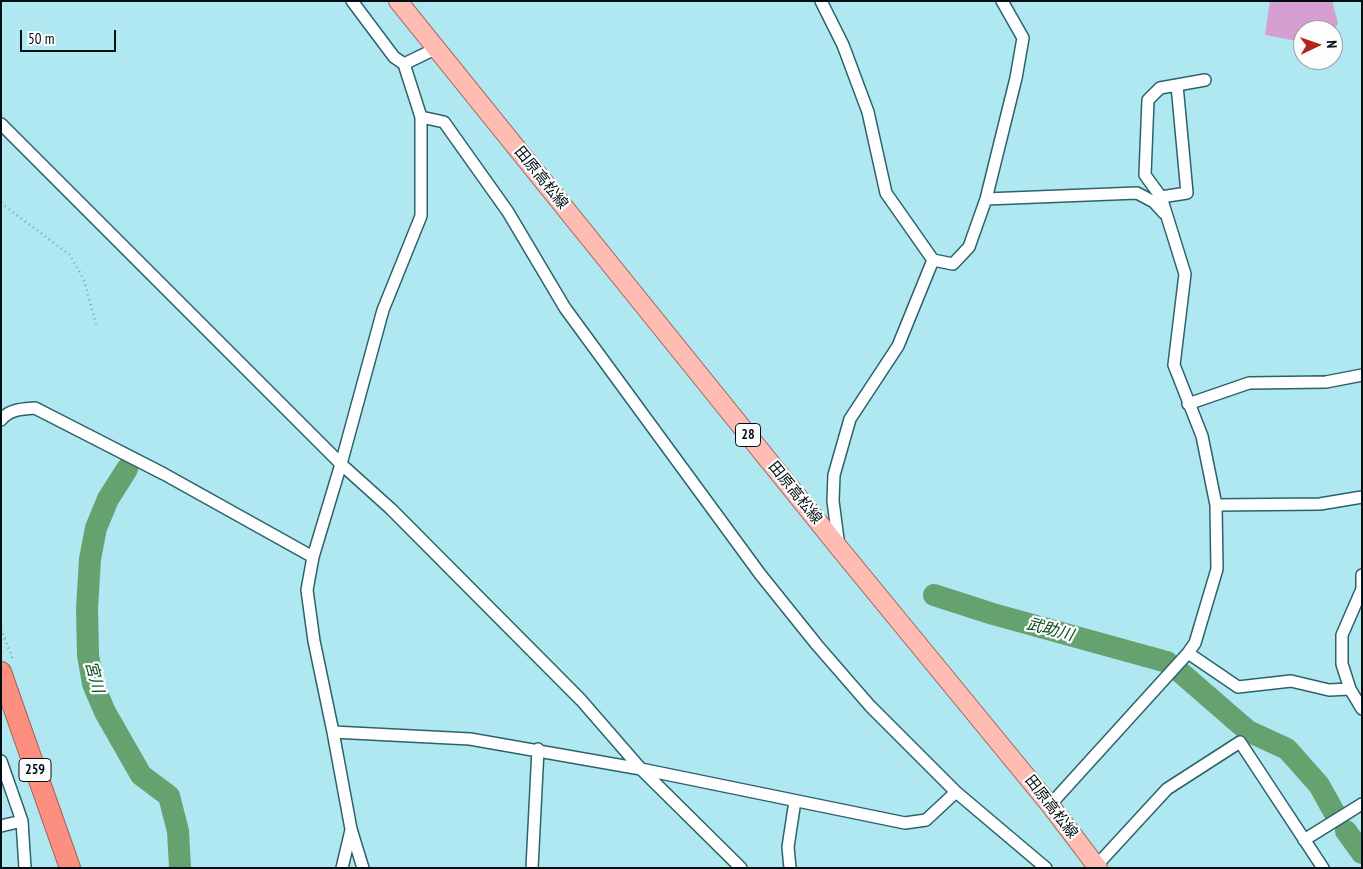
<!DOCTYPE html>
<meta charset="utf-8">
<style>
body{margin:0}
#map{position:relative;width:1363px;height:869px;overflow:hidden;background:#afe8f1;font-family:"PT Sans Narrow",sans-serif}
canvas{display:block}
.frame{position:absolute;inset:0;border:2px solid #000f13;pointer-events:none}
.north{position:absolute;left:1293px;top:20px;width:50px;height:50px;box-sizing:border-box;background:#fdfdfd;border:1px solid #989e9f;border-radius:50%;rotate:87deg;font-size:14px;font-weight:700;line-height:20px;text-align:center;color:#000f13}
.north::after{content:'';display:block;margin:auto;width:18px;height:22px;background:#b3251c;clip-path:polygon(50% 0,100% 100%,50% 72%,0 100%)}
.scale{position:absolute;left:20px;top:30px;width:96px;height:22px;box-sizing:border-box;border:2px solid #000f13;border-top:0;padding-left:6px;font-size:15px;line-height:18px;white-space:nowrap;color:#000f13;-webkit-text-stroke:4px #fdfdfd;paint-order:stroke}
</style>
<div id="map">
<canvas width="1363" height="869"></canvas>
<div class="frame"></div>
<div class="north">N</div>
<div class="scale">50 m</div>
</div>
<script>
const c = document.querySelector('canvas').getContext('2d');
c.lineJoin = 'round';
function paint(path, color) {
  c.fillStyle = color;
  c.fill(path, 'evenodd');
}
function stroke(path, color, width, dash) {
  c.strokeStyle = color;
  c.lineWidth = width;
  c.lineCap = dash ? 'butt' : 'round';
  c.setLineDash(dash || []);
  c.stroke(path);
}
function write(font, color, halo, rows, align = 'center') {
  c.font = font + ' "PT Sans Narrow","Noto Sans JP",sans-serif';
  c.lineWidth = 4.5;
  c.setLineDash([]);
  c.textBaseline = 'middle';
  c.strokeStyle = halo;
  c.fillStyle = color;
  for (const [text, x, y, turn = 0] of rows) {
    c.save();
    c.translate(x, y);
    c.rotate((+turn || 0) * Math.PI / 180);
    c.textAlign = isNaN(turn) ? turn : align;
    if (halo) c.strokeText(text, 0, 0);
    c.fillText(text, 0, 0);
    c.restore();
  }
}
const green = new Path2D(`
 M1270,1H1332L1338,23L1333,34V30H1303V42L1265,35Z`);
const river = new Path2D(`
 M127,469L108,499L96,528L90,559L87,609L88,655L93,684L105,712L141,775L169,796L178,831L180,868
 M934,595L993,614L1167,662
 M1180,672L1248,731L1287,749L1319,785L1334,812
 M1346,831L1362,853`);
const path = new Path2D(`
 M1,203L70,255L84,280L96,324
 M1,629L13,660`);
const street = new Path2D(`
 M352,1L394,57L404,64
 M821,1L843,45L868,112L886,193L933,260L953,264L969,247L986,199L1016,78L1023,38L1002,1
 M421,117L444,122L508,212L565,308L760,574L817,645L870,706L956,792L1046,868
 M1,124L341,464L391,509L581,700L641,769L741,868
 M1161,197L1187,193L1177,85
 M986,199L1137,193L1154,202L1164,213
 M1188,404L1249,383L1326,382L1362,375
 M1,420C9,409 23,409 35,408L164,474L313,557
 M1216,505L1320,504L1362,497
 M839,547L833,501L834,475L850,419L898,346L933,260
 M1362,575V589L1342,635V664L1350,689L1362,709
 M1188,653L1238,687L1291,681L1329,690L1350,689
 M333,732L470,739L641,769L905,823L926,820L956,792
 M1,761L22,821L25,868
 M1050,805L1188,653L1195,643L1217,569L1216,505L1202,436L1174,365L1185,274L1161,197L1145,175L1148,100L1160,88L1205,80
 M1,826L22,821
 M1304,840L1362,804
 M1097,865L1167,789L1240,742L1323,868
 M342,868L351,830
 M363,868L351,829L333,732L314,641L307,590L313,557L341,464L383,310L421,216V117L404,64L437,48
 M532,868L538,749
 M790,868L788,847L795,801`);
const primary = new Path2D(`
 M398,1L840,549L1050,805L1098,868`);
const highway = new Path2D(`
 M1,672L70,868`);
const shields = [
 [748,435,25],
 [35,770,32]
];
const shieldNames = [
 ["28",748,435],
 ["259",35,770]
];
const streetNames = [
 ["田原高松線",541,178,51],
 ["田原高松線",795,493,51],
 ["田原高松線",1051,807,52]
];
const waterNames = [
 ["武助川",1050,630,15],
 ["宮川",94,677,75]
];
paint(green, '#d69fd2');
stroke(river, '#65a270', 22);
stroke(street, '#2c626b', 14);
stroke(primary, '#a4625a', 20);
stroke(highway, '#a4625a', 22);
stroke(path, '#79a5ac', 2.5, [1, 4]);
stroke(street, '#fff', 11);
stroke(primary, '#febcb3', 18);
stroke(highway, '#fd8f80', 20);
for (const [x, y, w] of shields) {
  const box = new Path2D();
  box.roundRect(x - w / 2, y - 11.5, w, 23, 4);
  c.fillStyle = '#fdfdfd';
  c.fill(box);
  stroke(box, '#000f13', 1);
}
write('bold 14px', '#000f13', null, shieldNames);
write('15px', '#000f13', '#fdfdfd', streetNames);
write('italic 16px', '#014b1c', '#fdfdfd', waterNames);
</script>
